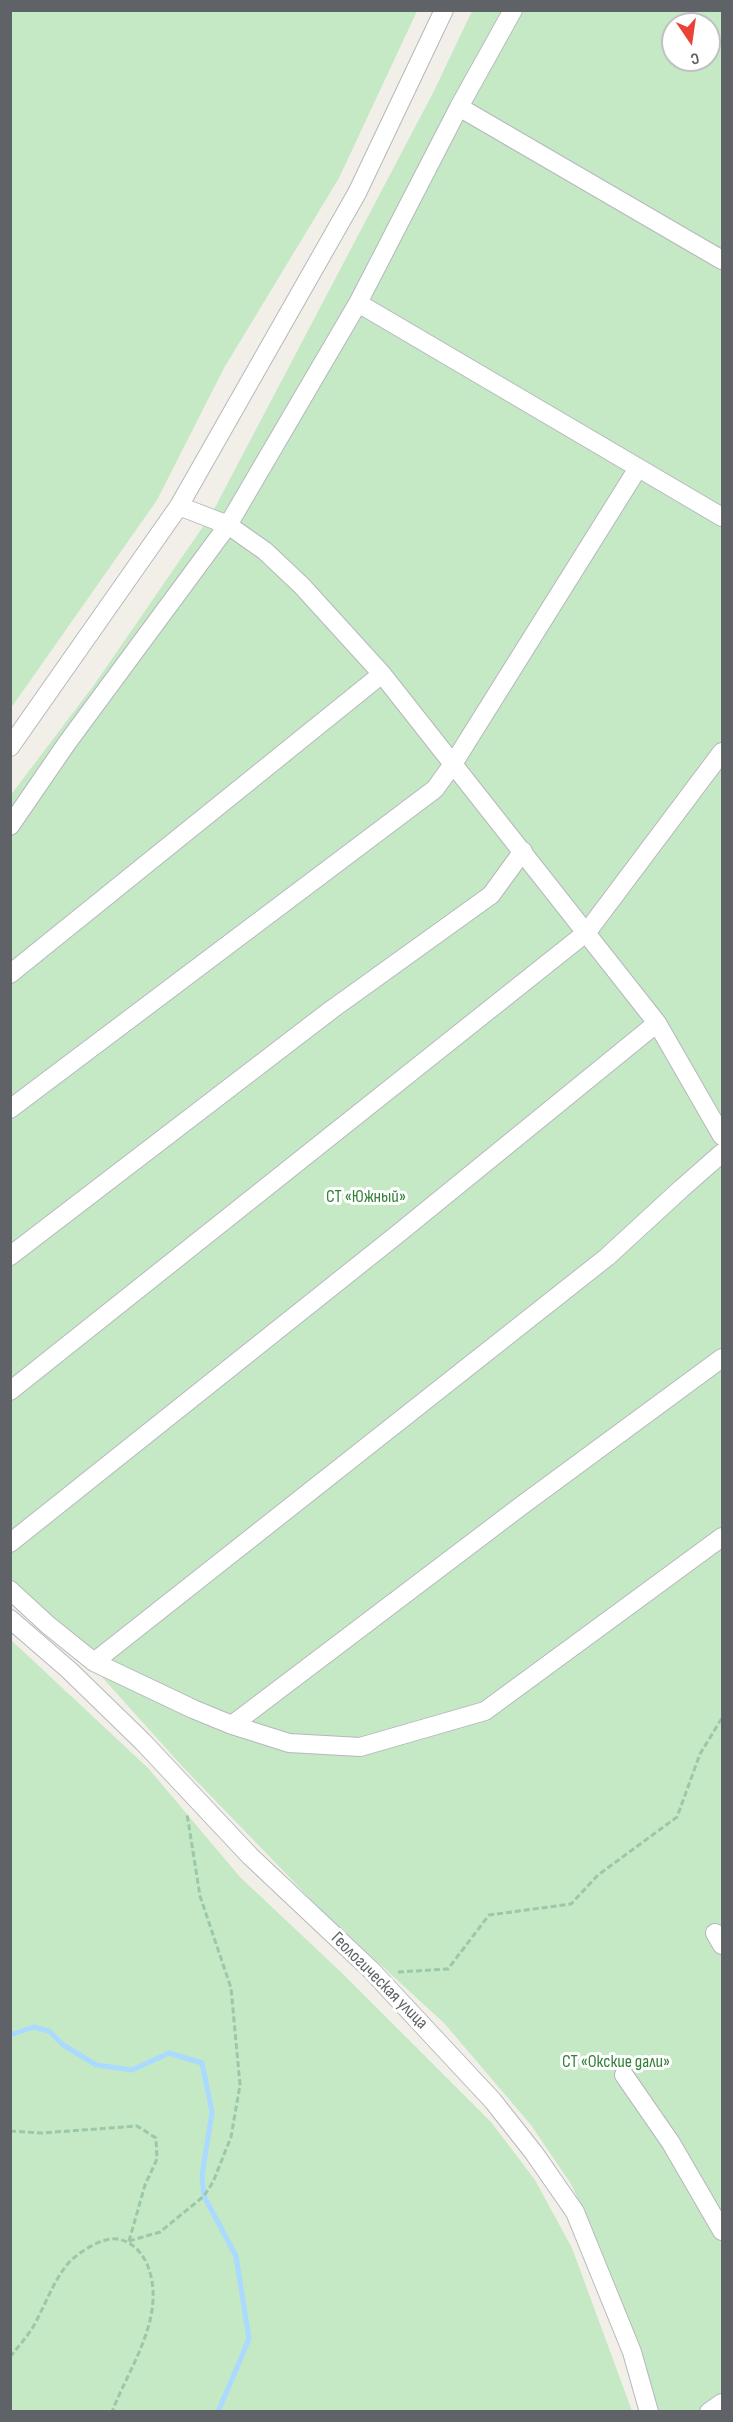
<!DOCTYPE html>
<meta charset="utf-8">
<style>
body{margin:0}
#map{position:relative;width:733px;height:2422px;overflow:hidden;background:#f1efe8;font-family:"Sofia Sans Condensed",sans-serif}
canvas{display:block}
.frame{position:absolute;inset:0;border:12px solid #5f6368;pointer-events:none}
.north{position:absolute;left:661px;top:12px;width:60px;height:60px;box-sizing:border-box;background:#fff;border:2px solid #bfc1c3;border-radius:50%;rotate:167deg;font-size:16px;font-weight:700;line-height:24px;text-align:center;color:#5f6368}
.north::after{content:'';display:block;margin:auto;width:21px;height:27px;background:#ea4335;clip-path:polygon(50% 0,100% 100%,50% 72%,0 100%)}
</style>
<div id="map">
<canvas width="733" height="2422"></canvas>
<div class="frame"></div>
<div class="north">С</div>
</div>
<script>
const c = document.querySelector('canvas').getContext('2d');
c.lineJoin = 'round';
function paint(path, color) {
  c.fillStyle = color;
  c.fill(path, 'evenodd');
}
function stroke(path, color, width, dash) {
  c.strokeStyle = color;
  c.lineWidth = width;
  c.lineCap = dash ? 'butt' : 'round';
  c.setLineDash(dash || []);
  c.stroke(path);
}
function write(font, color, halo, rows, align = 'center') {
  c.font = font + ' "Sofia Sans Condensed",sans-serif';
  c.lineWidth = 6;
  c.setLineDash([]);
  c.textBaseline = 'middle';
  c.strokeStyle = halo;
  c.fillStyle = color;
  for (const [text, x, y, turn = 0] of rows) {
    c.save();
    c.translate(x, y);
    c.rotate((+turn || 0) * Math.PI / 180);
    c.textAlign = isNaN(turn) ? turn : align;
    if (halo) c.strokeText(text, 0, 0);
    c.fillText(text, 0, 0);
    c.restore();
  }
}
const green = new Path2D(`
 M10,11H417L339,178L224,368L157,500L11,708Z
 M472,11H722V2411H659L601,2249L571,2184L531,2125L444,2023L322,1911L182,1766L101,1676L11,1598L10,796L94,685L211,515L434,91ZM673,24H709V60H673Z
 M11,1640L148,1768L240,1877L344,1975L491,2122L535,2180L572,2248L632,2411H11Z`);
const stream = new Path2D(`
 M10,2035L34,2027L49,2031L62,2044L96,2065L132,2070L169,2053L202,2063L212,2112L202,2176L204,2196L236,2256L249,2339L218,2412`);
const path = new Path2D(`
 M398,1972L448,1969L489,1915L571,1904L598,1875L677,1817L700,1754L722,1718
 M10,2131L42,2133L137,2126L156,2138L157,2159L145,2185L129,2241
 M129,2241L160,2232L204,2196L213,2182L231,2137L240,2085L231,1988L200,1896L187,1814
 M10,2357C18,2347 26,2338 33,2327C44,2308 52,2284 66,2266C75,2254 101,2237 117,2239C131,2241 141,2251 147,2264C168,2315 130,2365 112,2412`);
const minor = new Path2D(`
 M513,10L459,107L358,303L228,525L265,551L302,586L382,674L657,1023L722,1136
 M459,107L722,260
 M358,303L722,517
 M10,747L179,506L357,193L444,10
 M10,826L67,743L228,525L179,506
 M10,974L382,674
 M10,1109L435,789L453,764L638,468
 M10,1256L331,1010L491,895L523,851
 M10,1391L587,932L722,752
 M10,1543L399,1233L657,1023
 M10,1590L48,1625L94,1662L193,1709L232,1725L289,1743L360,1747L485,1711L722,1537
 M10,1619L69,1670L143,1742L250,1856L371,1970L493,2101L534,2153L575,2212L632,2352L649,2412
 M94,1662L607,1257L681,1189L722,1153
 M232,1725L521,1506L722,1358
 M715,1933L722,1945
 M624,2075L671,2143L722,2231
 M709,2412L722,2403`);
const parkNames = [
 ["СТ «Южный»",366,1197],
 ["СТ «Окские дали»",616,2062]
];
const streetNames = [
 ["Геологическая улица",379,1981,45]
];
paint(green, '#c5e8c5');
stroke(stream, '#aadaff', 5);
stroke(minor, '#b5b8bc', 20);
stroke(path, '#9cc7a9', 3, [6, 3]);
stroke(minor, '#fff', 18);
write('18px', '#348238', '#fff', parkNames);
write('18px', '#5f6368', '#fff', streetNames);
</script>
